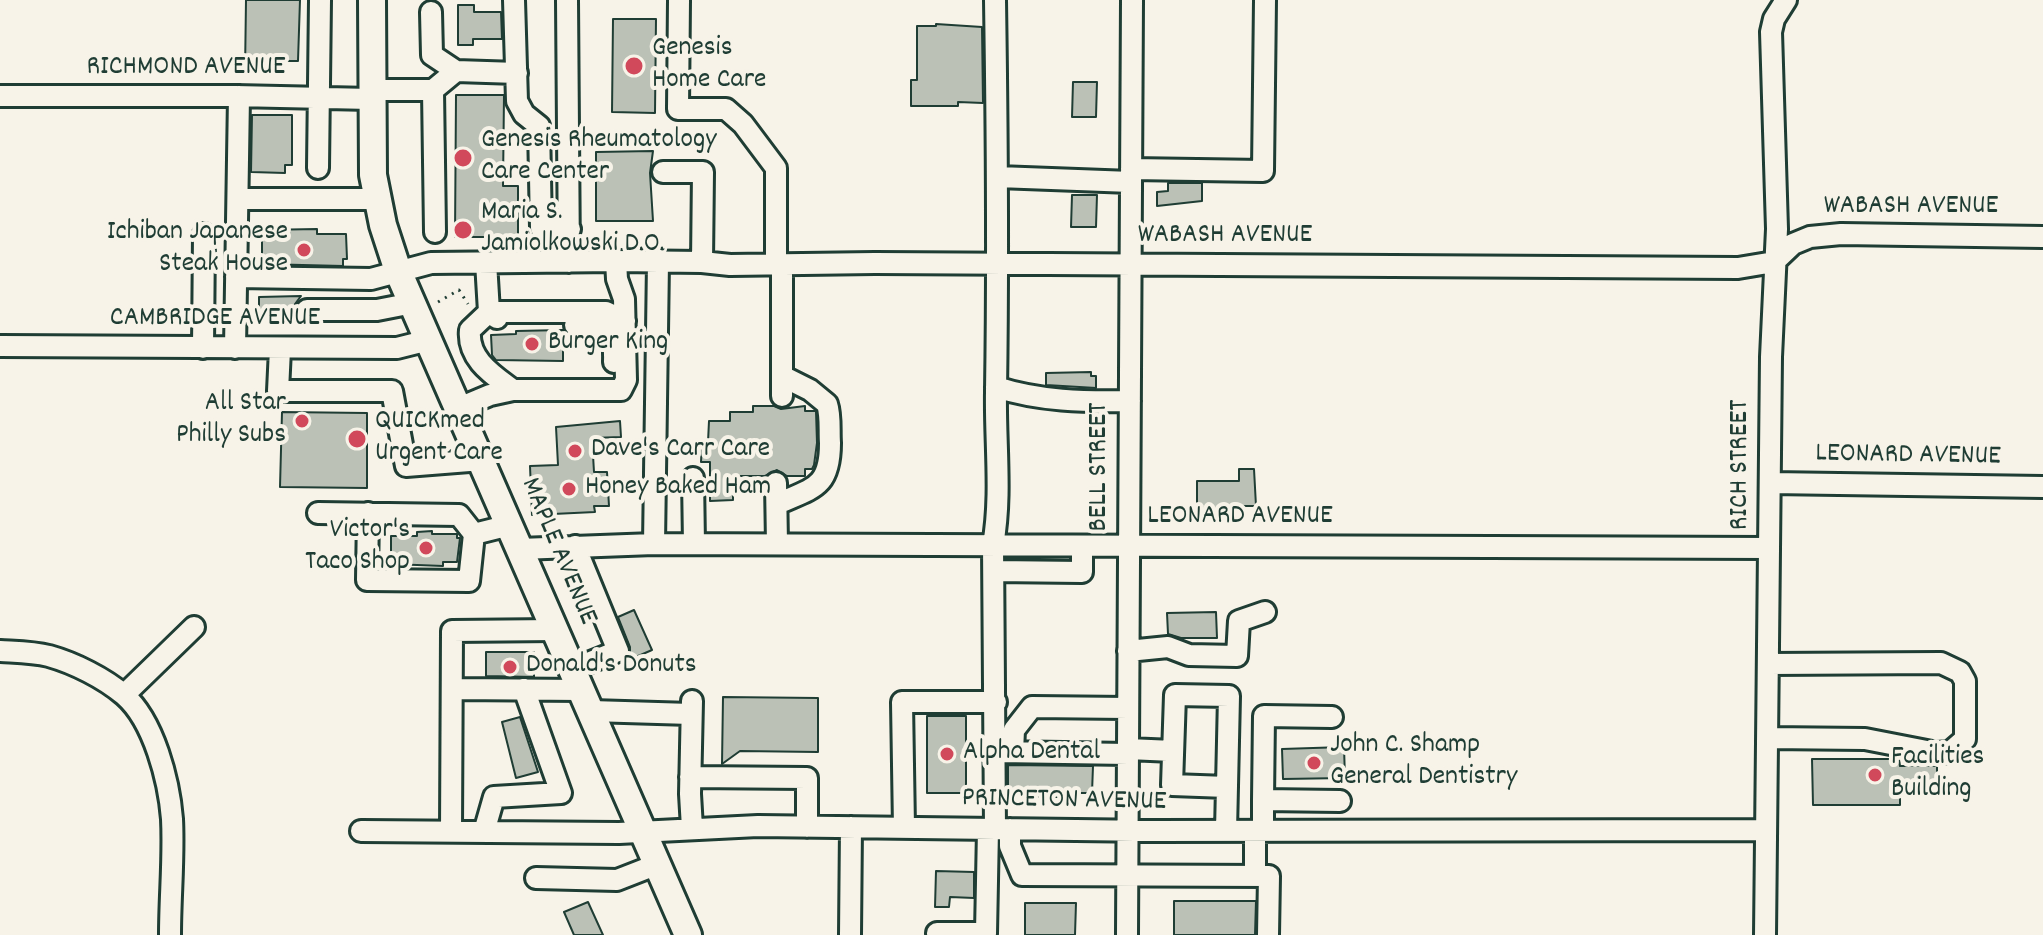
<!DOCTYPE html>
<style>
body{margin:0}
canvas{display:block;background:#f7f3e8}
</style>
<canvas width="2043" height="935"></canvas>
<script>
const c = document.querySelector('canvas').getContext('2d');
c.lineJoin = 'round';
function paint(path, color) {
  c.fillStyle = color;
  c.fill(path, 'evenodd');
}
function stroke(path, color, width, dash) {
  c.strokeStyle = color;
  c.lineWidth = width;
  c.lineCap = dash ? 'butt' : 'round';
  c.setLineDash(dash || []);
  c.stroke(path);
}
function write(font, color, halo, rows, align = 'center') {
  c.font = font + ' Dekko,sans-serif';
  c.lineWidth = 8;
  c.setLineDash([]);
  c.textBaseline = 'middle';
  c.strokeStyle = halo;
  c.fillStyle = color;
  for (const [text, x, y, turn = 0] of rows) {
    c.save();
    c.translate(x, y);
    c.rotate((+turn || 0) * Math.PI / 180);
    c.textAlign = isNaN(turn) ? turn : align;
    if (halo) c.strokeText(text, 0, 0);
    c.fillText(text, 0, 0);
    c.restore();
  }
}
const building = new Path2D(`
 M246,0H300L298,61H270V73H245Z
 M458,5H474V12H501L502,39H473V45H458Z
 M613,19H656L655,113L612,112Z
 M936,24L982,27L983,103L958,102V106H911V80H917V26H936Z
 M1073,82H1097L1096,117H1072Z
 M456,95H504L503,186H518V237H455Z
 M252,115H292V165H285V173L251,172Z
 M653,151L650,173L653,221H596V152Z
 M1168,183H1202V201L1157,206V192L1168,191Z
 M1072,195H1097L1096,227H1071Z
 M317,229V234H346L347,259H343V266L262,264V230Z
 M301,296L295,304L296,316H259V297Z
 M563,330L567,335V350H563V361L496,360L492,355L491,335L516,334V331Z
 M1091,372V376H1096V388L1046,385V373Z
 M753,406H774L781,409L805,406V411H816L817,443L814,465L812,469H805V476H787L777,470L765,476H733V500L710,501V462H701L702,442H708L709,421H730V412H753Z
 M282,412L367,413V488L280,487Z
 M620,421L621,437L592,438L594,472H607L609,506H594L595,512L532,515L530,466L558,465L556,427Z
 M1239,469H1254L1256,506H1225V515H1197V481H1239Z
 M432,531V534H457V538H460L457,562H443V566L391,564V536H417V532Z
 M634,610L652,650L629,660L630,647L618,617Z
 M1216,612L1217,638H1181L1168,634L1167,613Z
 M486,652H534V677L486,676Z
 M723,697L818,698V752L740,751L722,764Z
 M927,716H966V793H927Z
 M520,717L538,772L516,778L502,722Z
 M1344,747L1345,778L1283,779L1282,749Z
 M1812,759H1899L1900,766H1937V785H1926V792H1900V805H1813Z
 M1008,765L1093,766L1092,793H1063V797H1037V792H1008Z
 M936,871L974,872V898L950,897L949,907H935Z
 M1174,901H1256L1255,935H1174Z
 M588,902L603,935H574L564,912Z
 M1025,903H1076L1075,935H1025Z`);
const path = new Path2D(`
 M438,302L459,290L468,304`);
const minor = new Path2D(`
 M514,0L517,101L524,114L539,126L541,228L570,229
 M567,0L569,262
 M679,0L678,109H726L743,124L776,168V265
 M995,0C997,131 998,261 996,392C995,443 1002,495 993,545L995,829
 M431,12L432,55L456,71
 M371,90H433
 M0,96H235L371,99
 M318,168L320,0
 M1131,169L1263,171L1265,0
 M663,172H703L702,262
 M998,177L1131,182
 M238,199H378
 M435,232L433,90L456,71L517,73
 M486,262L489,312L497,318
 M782,265V396
 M236,277L371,279L431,263L616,261L702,262L730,265L875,263L1738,268L1774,262L1793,244L1810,237L1841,234L2043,237
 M307,310H377L413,303
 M575,325C607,325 615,327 614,362
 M0,346L397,348L429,340
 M203,348L204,234
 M235,348L239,96
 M280,349L278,391H392L406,466L482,460
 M996,387C1039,401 1084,402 1130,401
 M513,390C493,375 467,359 470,330L489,312H606L625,321
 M459,408L490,395L513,390H621L626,380L624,299L617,279L616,261
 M693,478L694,544
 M776,483L777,544
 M1771,483L2043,487
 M777,504C813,488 830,488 830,443C829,430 831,416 827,404L810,390L782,376
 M318,513L459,515L474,534L510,525
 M368,513L367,580L469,581L474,534
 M654,544L658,262
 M520,549L654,544L1769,548
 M994,571L1082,572V546
 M0,651C16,652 33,652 49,656C74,663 104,678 124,695C154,721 169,781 172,819C174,857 170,896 170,935
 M1128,651L1168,647L1189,655L1237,656L1239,621L1265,612
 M1768,664L1941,663L1960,672L1965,681V739L1950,752L1937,753L1865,739L1768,738
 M573,669L618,651L575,546
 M453,689L582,690
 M124,695L194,627
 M692,701L690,794L692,828
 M591,711L691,714
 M1128,749L1173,751
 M1000,752L1128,754
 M1013,752L1014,730L1032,707L1128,708
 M690,777L807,778V827
 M1263,800L1264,716L1332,717
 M904,828L902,702H996
 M1010,829V846L1022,875L1269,876L1268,935
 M361,831L619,833L758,826L1155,831L1766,830
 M451,831L452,631L556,630
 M1226,831L1229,696L1175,695L1172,785L1227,787
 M1263,831V800L1340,801
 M484,832L494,797L561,793L524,689
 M1255,876V831
 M536,878L617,880L658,864
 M937,933H986L988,829
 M850,935L851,827
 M1127,935L1132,0
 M1765,935L1771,357L1777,229L1771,32L1774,19L1786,0`);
const major = new Path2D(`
 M372,0L373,175L383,225L398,271L688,935`);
const markers = [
 [634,66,10,"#d1495b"],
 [463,158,10,"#d1495b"],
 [463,230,10,"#d1495b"],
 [304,250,8,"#d1495b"],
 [532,344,8,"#d1495b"],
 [302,421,8,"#d1495b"],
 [357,439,10,"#d1495b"],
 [575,451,8,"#d1495b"],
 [569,489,8,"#d1495b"],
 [426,548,8,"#d1495b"],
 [510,667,8,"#d1495b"],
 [947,754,8,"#d1495b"],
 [1314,763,8,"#d1495b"],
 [1875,775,8,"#d1495b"]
];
const poiNames = [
 ["Genesis",652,50],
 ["Home Care",652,82],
 ["Genesis Rheumatology",481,142],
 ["Care Center",481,174],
 ["Maria S.",481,214],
 ["Jamiolkowski D.O.",481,246],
 ["Ichiban Japanese",288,234,"right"],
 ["Steak House",288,266,"right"],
 ["Burger King",548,344],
 ["All Star",286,405,"right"],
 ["Philly Subs",286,437,"right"],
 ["QUICKmed",375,423],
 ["Urgent Care",375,455],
 ["Dave's Carr Care",591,451],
 ["Honey Baked Ham",585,489],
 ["Victor's",410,532,"right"],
 ["Taco Shop",410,564,"right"],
 ["Donald's Donuts",526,667],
 ["John C. Shamp",1330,747],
 ["General Dentistry",1330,779],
 ["Alpha Dental",963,754],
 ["Facilities",1891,759],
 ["Building",1891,791]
];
const streetNames = [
 ["RICHMOND AVENUE",186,69],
 ["WABASH AVENUE",1911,208],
 ["WABASH AVENUE",1225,237],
 ["CAMBRIDGE AVENUE",215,320],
 ["LEONARD AVENUE",1908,457,1],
 ["RICH STREET",1742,465,-90],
 ["BELL STREET",1101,467,-90],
 ["LEONARD AVENUE",1240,518],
 ["MAPLE AVENUE",557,552,67],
 ["PRINCETON AVENUE",1064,802,1]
];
paint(building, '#bbc1b6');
stroke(building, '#1f3d34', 2);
stroke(minor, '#1f3d34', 26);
stroke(major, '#1f3d34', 32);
stroke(path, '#1f3d34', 3, [2, 6]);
stroke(minor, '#f7f3e8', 20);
stroke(major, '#f7f3e8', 26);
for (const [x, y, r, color] of markers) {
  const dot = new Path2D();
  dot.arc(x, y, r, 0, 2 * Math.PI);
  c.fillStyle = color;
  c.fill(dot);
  stroke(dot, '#f7f3e8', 3);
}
write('28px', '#1f3d34', '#f7f3e8', poiNames, 'left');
write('28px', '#1f3d34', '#f7f3e8', streetNames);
</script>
